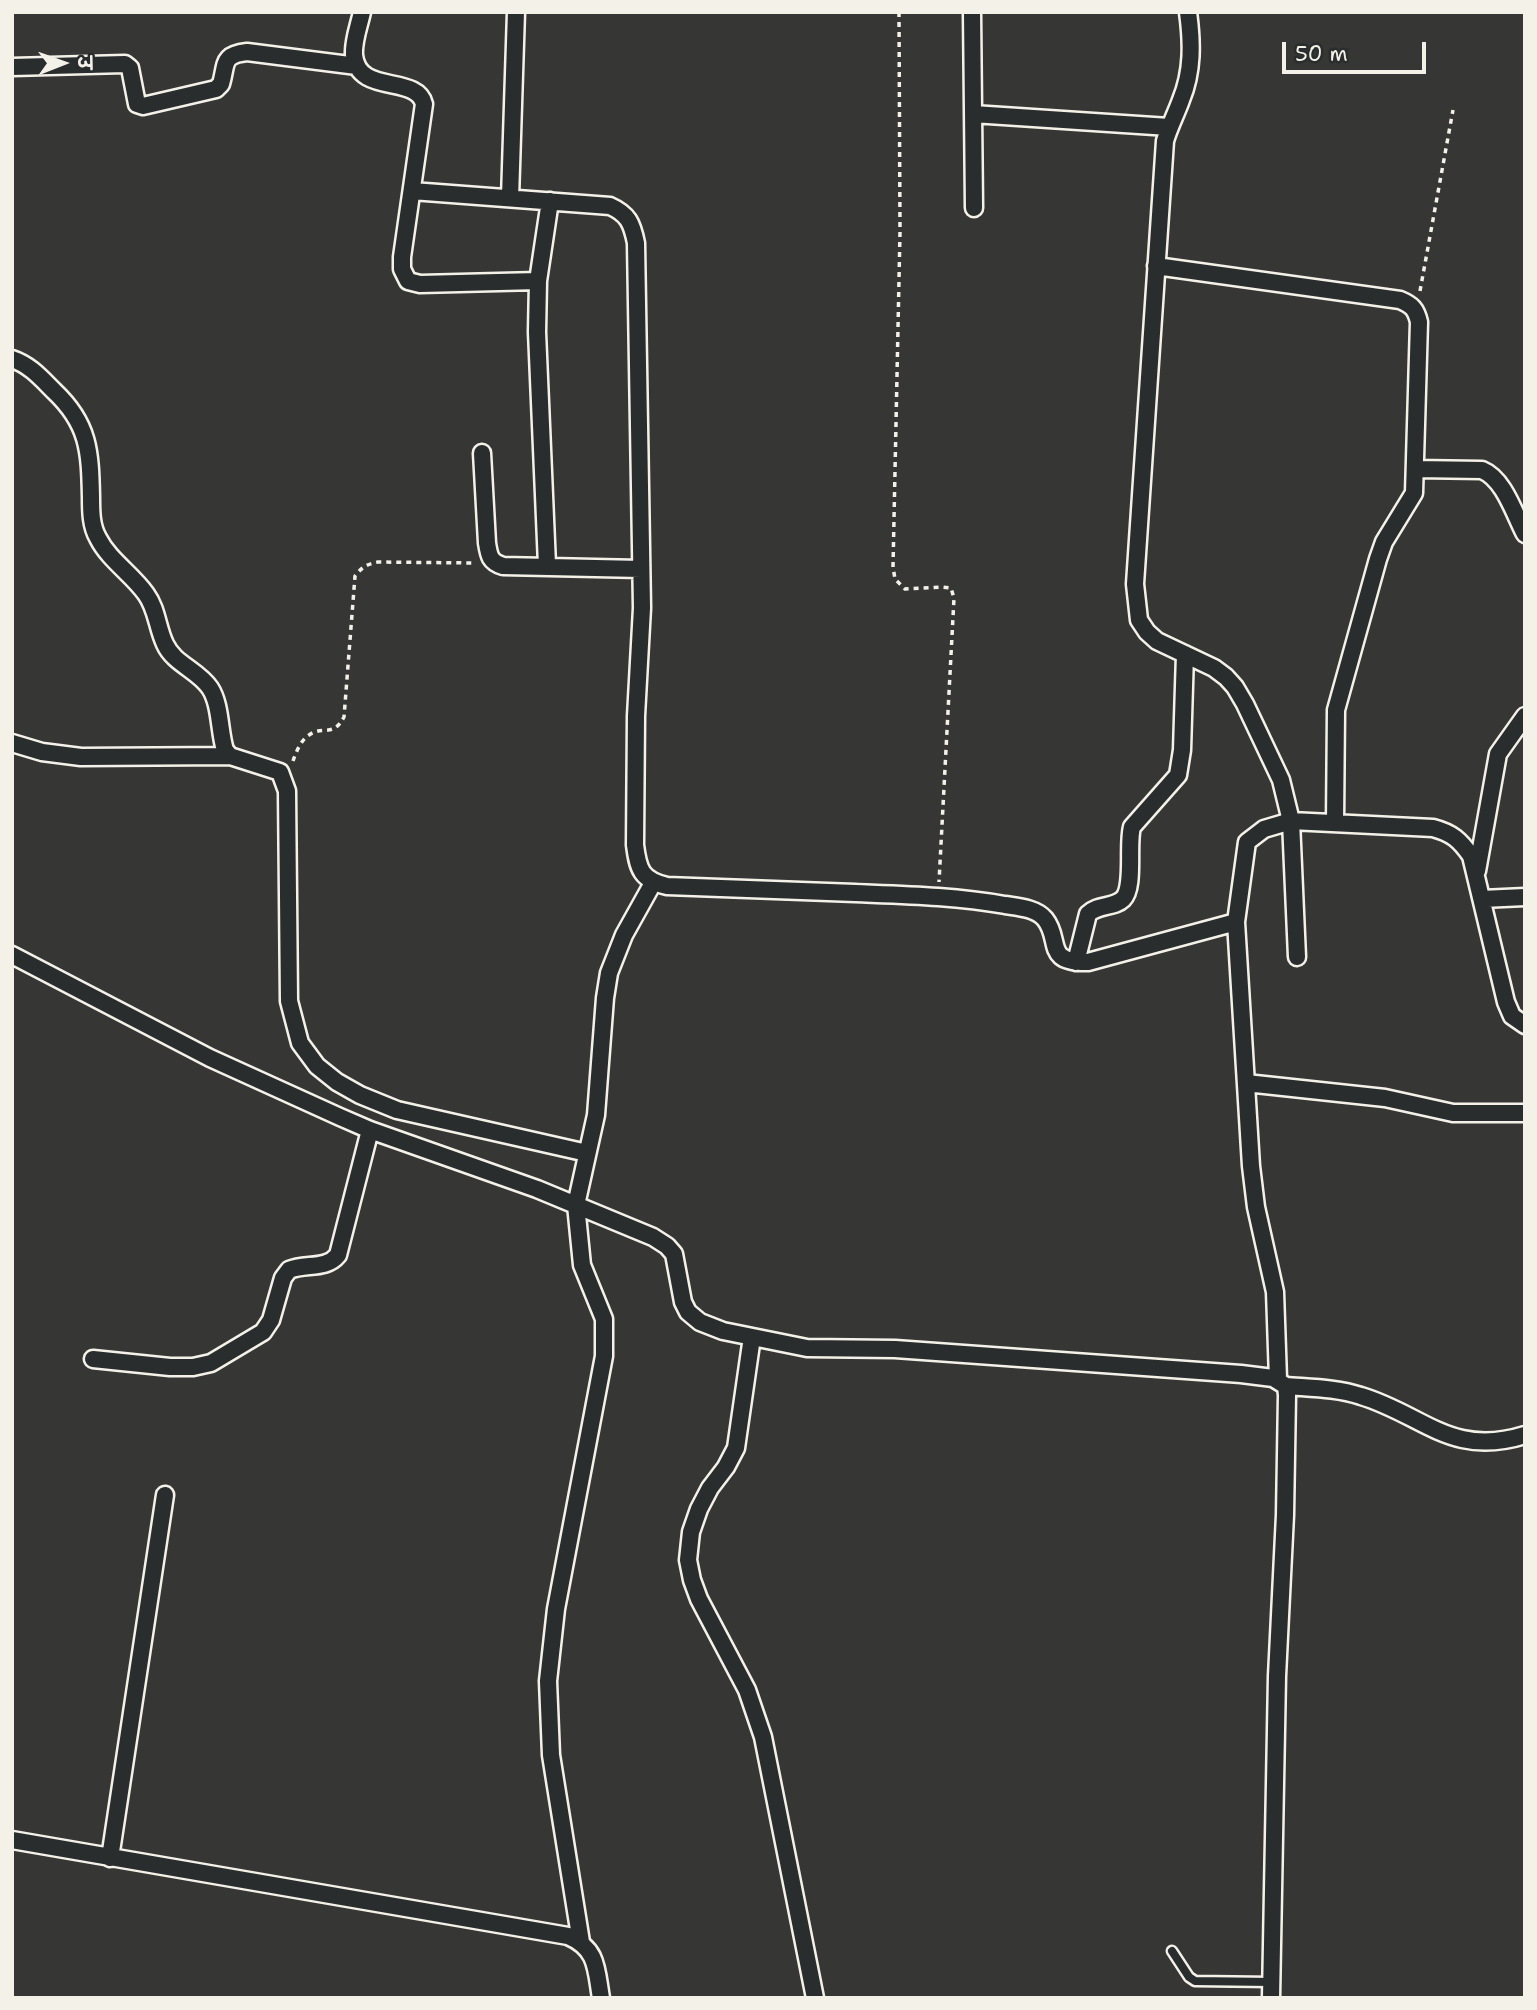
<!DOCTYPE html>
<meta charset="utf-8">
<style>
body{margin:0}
#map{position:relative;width:1537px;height:2010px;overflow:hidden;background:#363635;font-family:"Shantell Sans","Playpen Sans Deva",sans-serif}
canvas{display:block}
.frame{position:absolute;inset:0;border:14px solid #f4f1e8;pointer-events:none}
.north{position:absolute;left:28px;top:28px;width:70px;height:70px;-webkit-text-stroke:5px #2a2d2e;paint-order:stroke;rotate:89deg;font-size:19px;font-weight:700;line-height:28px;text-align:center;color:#f4f1e8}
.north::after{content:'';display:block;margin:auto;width:24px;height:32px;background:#f4f1e8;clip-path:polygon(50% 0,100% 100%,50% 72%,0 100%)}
.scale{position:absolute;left:1282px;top:42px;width:144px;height:32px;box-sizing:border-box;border:4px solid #f4f1e8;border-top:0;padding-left:9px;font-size:21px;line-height:24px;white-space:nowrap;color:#f4f1e8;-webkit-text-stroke:5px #2a2d2e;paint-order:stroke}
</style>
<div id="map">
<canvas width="1537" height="2010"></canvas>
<div class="frame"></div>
<div class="north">उ</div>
<div class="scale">50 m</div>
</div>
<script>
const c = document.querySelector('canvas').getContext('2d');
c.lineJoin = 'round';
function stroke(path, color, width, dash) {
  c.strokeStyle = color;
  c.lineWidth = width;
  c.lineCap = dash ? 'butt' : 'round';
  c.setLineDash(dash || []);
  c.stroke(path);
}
const path = new Path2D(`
 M899,12L900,232L893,567L895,579L905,589L941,587L951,588L954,598L939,882
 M1420,291L1453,110
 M293,761C296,752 301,740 309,735C323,725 333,738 344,717L355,576C362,567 367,564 378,562L474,563`);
const service = new Path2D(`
 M1172,1951L1189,1977L1195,1981L1271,1982`);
const minor = new Path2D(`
 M362,12C359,26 353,41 354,55C358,96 417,74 424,104L402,257V269L408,281L420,284L538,281
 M972,12L974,208
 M1188,12C1192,42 1193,71 1181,100C1176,114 1169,127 1165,141L1135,584L1139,620L1147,632L1157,641L1214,668L1226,677L1235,687L1245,704L1281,780L1291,821L1297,957
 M12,67L125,64L130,68L137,104L143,106L216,89L221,84C227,64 221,55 247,52L357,66
 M973,114L1169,127
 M412,191L610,206C628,214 632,223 636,243L642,608L636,716L635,845C638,869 641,880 667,886C730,888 792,891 855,893C905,895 955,896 1005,905C1018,907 1036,908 1045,919C1062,940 1043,963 1088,962L1236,922L1251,1166L1256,1207L1275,1292L1278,1379
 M510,198L516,12
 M1156,266L1400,300C1412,305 1416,309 1419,322L1414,493L1384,542L1378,559L1336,710L1335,823
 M12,359C30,365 41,378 54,391C89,424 90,451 91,497C91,511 91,526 98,538C109,560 132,574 146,594C157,609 157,627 165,644C174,664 198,670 210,688C221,705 219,731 225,750L230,756L280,772L287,791L289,1001L300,1043L317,1066L337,1082L360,1095L397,1110L587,1153
 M482,453L487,543C489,556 490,562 503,566L641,569
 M1416,469L1482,470C1504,479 1514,513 1525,534
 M547,565L537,332L538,281L550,201
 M12,743L42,752L81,757L230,756
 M1477,871L1498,754L1525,716
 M1482,899L1525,897
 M1236,922L1247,842L1264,829L1291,821L1433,828C1452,833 1460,840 1471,856L1506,1002L1512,1016L1525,1025
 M12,955L210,1058L340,1117L370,1130L537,1189L653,1237L667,1246L674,1254L683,1302L688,1312L700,1322L723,1331L807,1348L895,1349L1241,1374L1273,1378L1286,1386L1287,1395L1285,1515L1277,1676L1271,1998
 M1076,962L1088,914C1098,904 1114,908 1123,899C1135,887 1127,845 1132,827L1178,775L1182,750L1185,654
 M1246,1083L1385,1098L1453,1113H1525
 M752,1337L736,1448L726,1467L710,1488L699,1509L691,1532L688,1560L692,1580L699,1599L747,1690L763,1737L815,1998
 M93,1359L170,1367H193L211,1363L263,1332L271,1320L283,1278L289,1270C306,1263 326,1270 338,1255L370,1130
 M1286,1386C1311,1388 1337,1388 1361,1396C1424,1415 1451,1458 1525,1435
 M12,1840L568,1936C598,1949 596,1969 601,1998
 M110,1858L165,1495
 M581,1942L551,1755L548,1681L556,1609L604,1356V1319L582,1265L576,1205L596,1115L605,998L609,973L624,935L653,883`);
stroke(service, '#f4f1e8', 13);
stroke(minor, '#f4f1e8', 21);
stroke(path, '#f4f1e8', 3.5, [5, 5]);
stroke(service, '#2a2d2e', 8);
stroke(minor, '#2a2d2e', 16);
</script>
